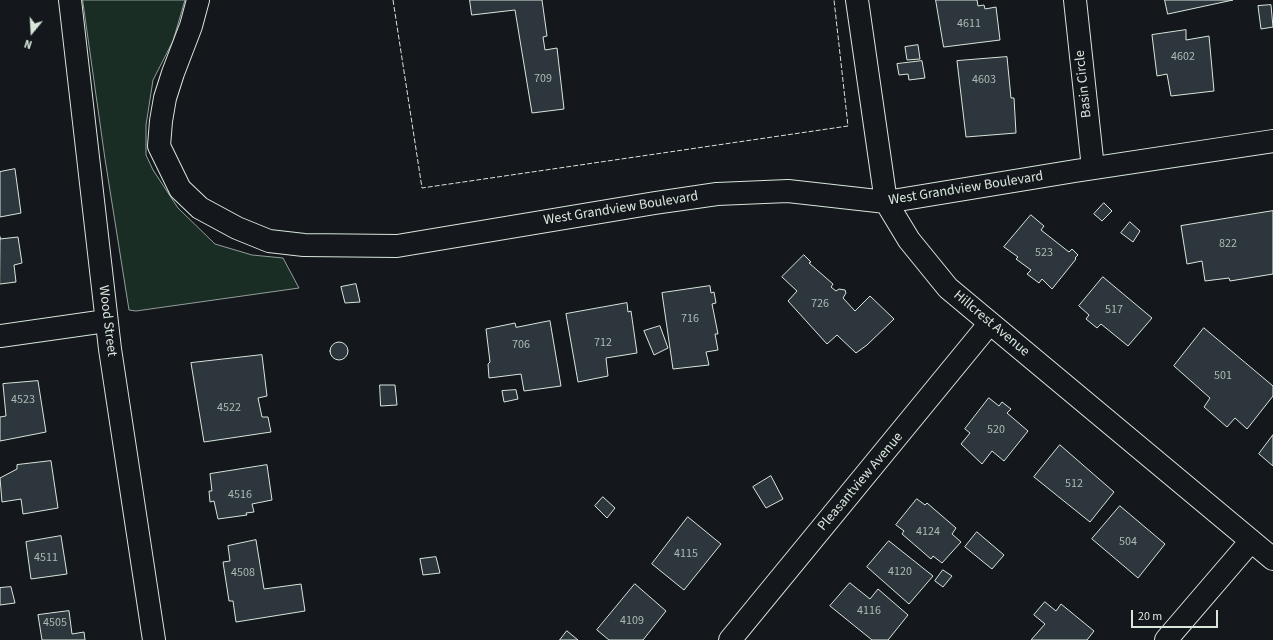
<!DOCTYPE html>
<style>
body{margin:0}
#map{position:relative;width:1273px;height:640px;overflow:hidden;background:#14181c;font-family:"Source Sans 3",sans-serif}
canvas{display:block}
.north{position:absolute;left:12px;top:12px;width:40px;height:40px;-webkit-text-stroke:3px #14181c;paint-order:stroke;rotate:198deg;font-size:11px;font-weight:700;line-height:16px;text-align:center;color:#d8e6dc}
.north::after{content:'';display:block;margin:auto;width:14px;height:18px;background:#d8e6dc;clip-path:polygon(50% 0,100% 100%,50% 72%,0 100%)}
.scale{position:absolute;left:1131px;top:610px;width:87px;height:18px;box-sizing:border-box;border:2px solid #d8e6dc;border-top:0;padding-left:5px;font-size:12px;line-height:14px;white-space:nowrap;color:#d8e6dc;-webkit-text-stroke:3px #14181c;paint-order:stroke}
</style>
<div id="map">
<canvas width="1273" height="640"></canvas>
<div class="north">N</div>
<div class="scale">20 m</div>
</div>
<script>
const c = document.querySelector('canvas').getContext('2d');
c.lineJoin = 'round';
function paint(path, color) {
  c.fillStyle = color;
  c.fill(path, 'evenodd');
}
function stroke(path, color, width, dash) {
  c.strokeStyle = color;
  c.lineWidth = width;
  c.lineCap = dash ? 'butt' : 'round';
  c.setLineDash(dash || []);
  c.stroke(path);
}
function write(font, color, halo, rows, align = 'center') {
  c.font = font + ' "Source Sans 3",sans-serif';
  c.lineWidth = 3;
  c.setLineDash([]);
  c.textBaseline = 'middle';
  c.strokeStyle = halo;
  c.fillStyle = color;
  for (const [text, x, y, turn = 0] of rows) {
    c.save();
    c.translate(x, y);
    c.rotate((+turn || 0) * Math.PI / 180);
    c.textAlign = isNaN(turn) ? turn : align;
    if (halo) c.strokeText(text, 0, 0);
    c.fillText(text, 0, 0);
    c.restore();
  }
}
const green = new Path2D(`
 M83,0H185L173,41L153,80L146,125V155L153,170L178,208L215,244L252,255L283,258L299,288L136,311L129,310L105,159Z`);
const building = new Path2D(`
 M470,0H542L547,36L543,37L545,50L557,48L564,109L532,113L515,10L472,15Z
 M936,0H977L978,6L984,5L985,9L996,7L1000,40L944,47Z
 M1165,0H1233L1168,14Z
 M1271,5L1273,27L1261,29L1258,6Z
 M1186,30V40L1209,36L1214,91L1171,96L1167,74L1157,76L1152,35Z
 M918,45L920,59L907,60L905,47Z
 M1007,57L1011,98H1014L1016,133L966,137L957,61Z
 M922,61L925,78L909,80L908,74L899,75L897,64Z
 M15,169L21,213L0,217V172Z
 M1104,203L1112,211L1102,221L1094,214Z
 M1273,211V274L1230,281L1229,278L1205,281L1202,261L1187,264L1181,226Z
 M1031,215L1044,226L1041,230L1069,252L1072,249L1078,255L1075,258L1076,259L1052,289L1042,279L1039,283L1027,274L1031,270L1016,259L1018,257L1004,247Z
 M1130,222L1140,231L1133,242L1121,233Z
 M0,237V239L18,237L22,263L14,265L16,282L0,284Z
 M804,255L811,262L809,263L833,284L831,287L836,291L839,289L845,290L846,293L843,298L855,311L870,296L894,319L867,345L856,353L837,335L827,344L788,301L797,291L782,277Z
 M1103,277L1152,318L1128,346L1101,324L1097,328L1086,319L1089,315L1079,306Z
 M356,284L360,302L345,303L341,287Z
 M710,286L711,293L714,292L716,303L712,304L718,334H715L718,350L706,352L709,365L673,369L662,293Z
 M627,303L628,312L631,311L637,353L606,358L608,376L578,382L566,314Z
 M550,321L561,386L524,391L521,374L489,378L488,364L490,362L486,329L515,323L516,327Z
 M660,326L668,348L654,355L644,331Z
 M1204,328L1273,386V396L1247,429L1235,418L1227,427L1204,407L1210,398L1174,366Z
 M330 351a9 9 0 1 1 18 0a9 9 0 1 1-18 0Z
 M262,355L267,396L258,398L262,417H268L271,432L204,442L191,363Z
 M38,381L46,432L0,441V417L6,416L3,384Z
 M380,385H395L397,405L381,406Z
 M516,390L518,399L504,402L502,391Z
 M989,398L999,406L1002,402L1011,409L1007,413L1028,431L1004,461L992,451L982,464L961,444L970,433L965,429Z
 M1273,435V466L1259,454Z
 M1060,445L1114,492L1090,522L1034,477Z
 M51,461L58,508L23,514L21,499L2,502L0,478L17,469V465Z
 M267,465L272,500L252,504L254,512L246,513L247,515L218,519L214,501L210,502L209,491H212L210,474Z
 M771,476L783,499L766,508L753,487Z
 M603,497L615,508L607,518L595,506Z
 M917,499L925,505L927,503L956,528L952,534L961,542L942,563L933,556L931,559L902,534L904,531L896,525Z
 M1120,506L1165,544L1138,578L1092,539Z
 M688,517L721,544L684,590L652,564Z
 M977,532L1004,555L992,569L965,547Z
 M61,536L67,574L31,579L26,542Z
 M256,540L264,589L301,584L305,611L236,622L233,601H229L223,562L230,561L228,546Z
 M889,541L933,576L909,604L867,567Z
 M436,557L440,573L423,575L420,559Z
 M943,570L952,576L943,587L935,581Z
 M850,583L870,599L878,589L908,615L888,640H872L830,606Z
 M635,584L666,611L643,640H609L597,630Z
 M11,587L15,603L0,605V588Z
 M1045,602L1056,611L1061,604L1094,631L1087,640H1031L1045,624L1034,615Z
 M69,611L72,634L84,632L85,640H42L38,615Z
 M567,631L578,640H560Z`);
const minor = new Path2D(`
 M70,0L110,349L154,640
 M198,0L191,26L173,73L165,98L161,121L159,146L180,189L200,208L237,228L269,241L304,245L397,246L655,203L717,194L788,191L886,202L1075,171L1273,141
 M857,0L886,202L909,240L948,288L1273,559
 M1075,0L1093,168
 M0,336L106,321
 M730,640L990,323
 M1166,640L1251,541`);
const fence = new Path2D(`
 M393,0L422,188L848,126L834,0`);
const numberNames = [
 ["4611",969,24],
 ["4602",1183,57],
 ["709",543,79],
 ["4603",984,80],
 ["822",1228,244],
 ["523",1044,253],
 ["726",820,304],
 ["517",1114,310],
 ["716",690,319],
 ["712",603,343],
 ["706",521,345],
 ["501",1223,376],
 ["4523",23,400],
 ["4522",229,408],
 ["520",996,430],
 ["512",1074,484],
 ["4516",240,495],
 ["4124",928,532],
 ["504",1128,542],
 ["4115",686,554],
 ["4511",46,558],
 ["4120",900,572],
 ["4508",243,573],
 ["4116",869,611],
 ["4109",632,621],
 ["4505",55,623]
];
const streetNames = [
 ["Basin Circle",1084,84,-96],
 ["West Grandview Boulevard",966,189,-9],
 ["West Grandview Boulevard",621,209,-9],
 ["Wood Street",107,321,83],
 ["Hillcrest Avenue",991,324,40],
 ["Pleasantview Avenue",861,482,-50]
];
paint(green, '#1a2d24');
stroke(green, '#939e99', 1);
paint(building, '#2c363c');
stroke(building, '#d8e6dc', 1);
stroke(minor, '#d8e6dc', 24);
stroke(minor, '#14181c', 22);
stroke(fence, '#d8e6dc', 1, [5, 2]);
write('12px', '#adbab4', null, numberNames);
write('14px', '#d8e6dc', '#14181c', streetNames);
</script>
